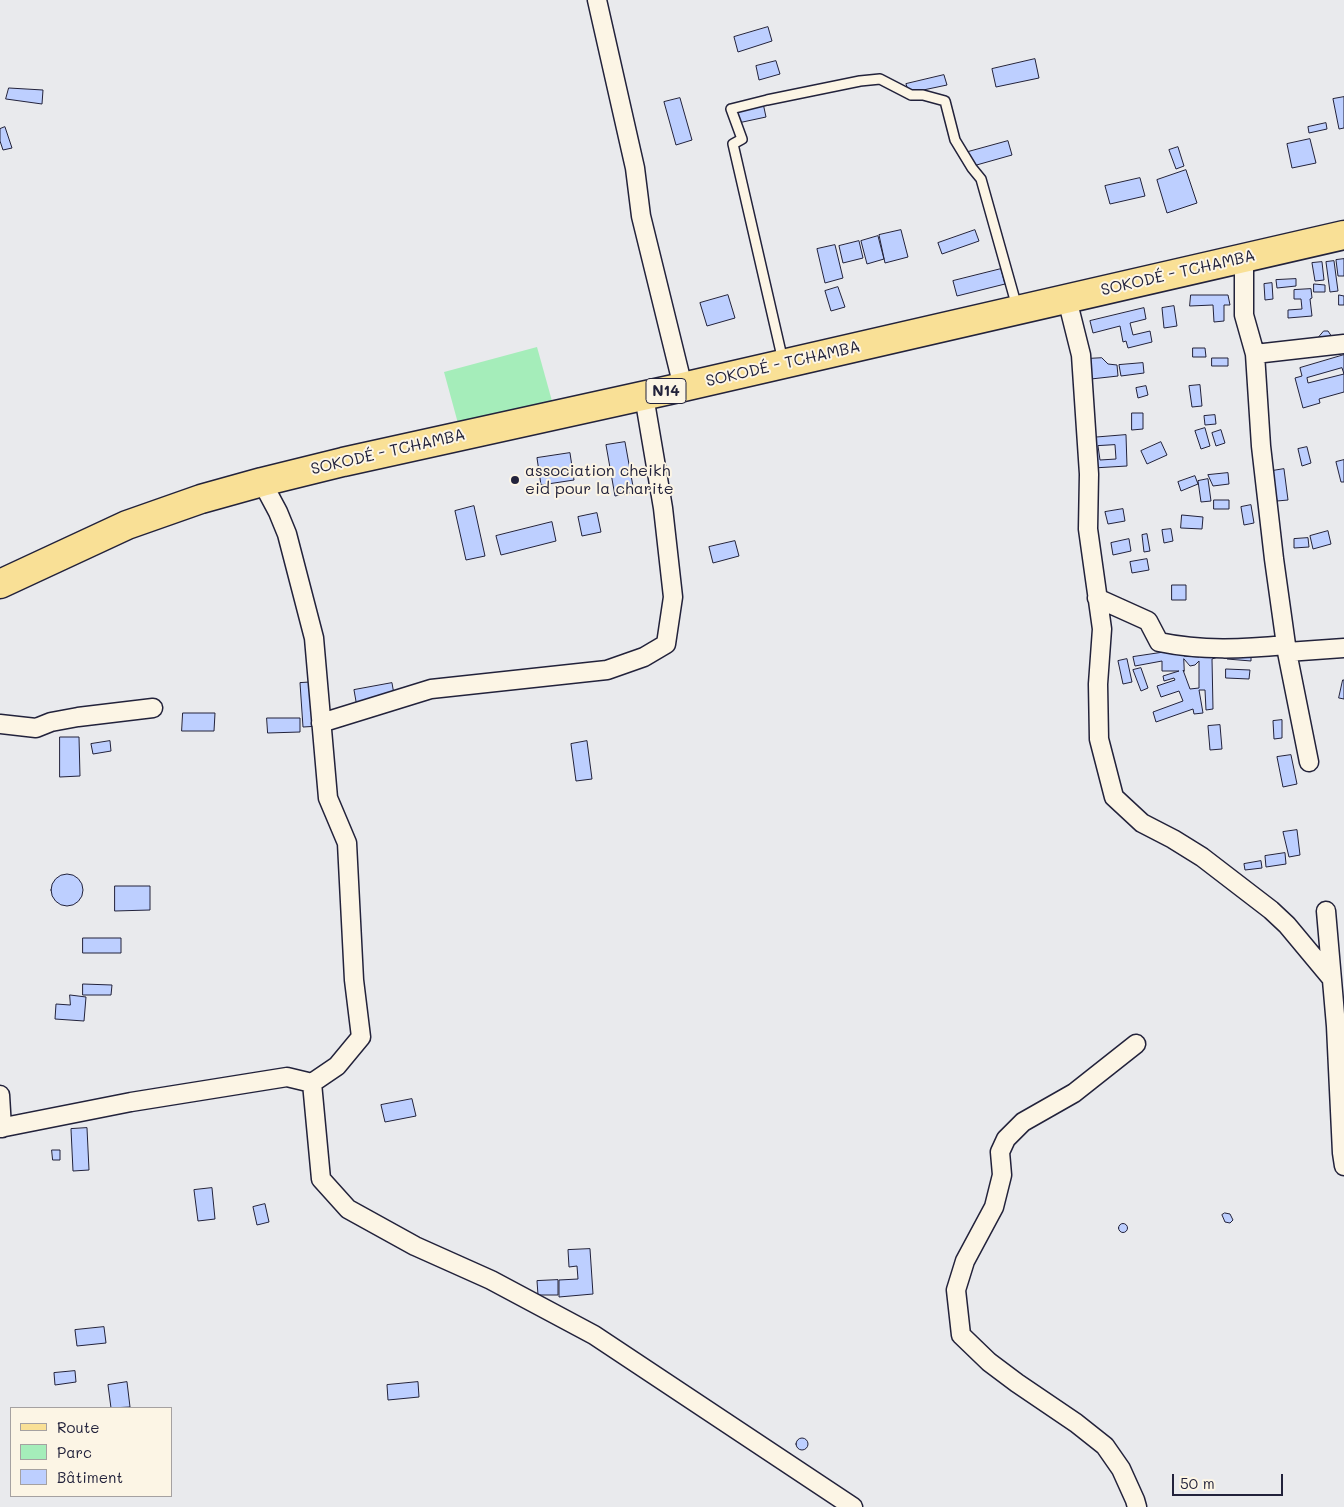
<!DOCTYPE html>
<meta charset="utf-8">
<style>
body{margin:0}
#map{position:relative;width:1344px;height:1507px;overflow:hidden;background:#e9eaed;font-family:Mali,sans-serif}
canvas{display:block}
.legend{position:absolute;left:10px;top:1407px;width:162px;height:90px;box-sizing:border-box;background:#fcf5e5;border:1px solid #a5a1a1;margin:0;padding:6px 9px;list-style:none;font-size:15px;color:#22223b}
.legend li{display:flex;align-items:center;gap:10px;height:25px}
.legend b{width:25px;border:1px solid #a5a1a1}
.scale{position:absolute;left:1172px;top:1474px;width:111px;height:22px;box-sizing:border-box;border:2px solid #22223b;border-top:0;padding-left:6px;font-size:15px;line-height:18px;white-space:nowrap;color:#22223b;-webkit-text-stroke:4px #fcf5e5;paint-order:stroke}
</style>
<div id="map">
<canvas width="1344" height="1507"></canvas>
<ul class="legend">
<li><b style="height:6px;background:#f9e096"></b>Route</li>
<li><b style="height:14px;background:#a5edba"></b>Parc</li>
<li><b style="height:14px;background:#bdcfff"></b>Bâtiment</li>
</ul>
<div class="scale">50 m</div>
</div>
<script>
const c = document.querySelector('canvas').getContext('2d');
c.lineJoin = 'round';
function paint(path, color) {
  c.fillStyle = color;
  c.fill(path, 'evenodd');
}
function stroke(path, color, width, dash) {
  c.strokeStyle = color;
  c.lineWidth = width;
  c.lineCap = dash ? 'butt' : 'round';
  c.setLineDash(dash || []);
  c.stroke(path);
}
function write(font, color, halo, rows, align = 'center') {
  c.font = font + ' Mali,sans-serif';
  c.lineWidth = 4;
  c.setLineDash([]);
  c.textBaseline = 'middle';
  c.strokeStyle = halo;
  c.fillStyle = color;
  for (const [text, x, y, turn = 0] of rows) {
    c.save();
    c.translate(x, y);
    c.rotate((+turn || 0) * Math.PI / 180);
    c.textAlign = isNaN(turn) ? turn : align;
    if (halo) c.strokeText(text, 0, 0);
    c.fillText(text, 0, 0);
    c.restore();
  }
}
const green = new Path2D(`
 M537,347L552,401L459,427L444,372Z`);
const building = new Path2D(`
 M768,27L772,41L738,52L734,37Z
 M1035,59L1039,78L996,87L992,69Z
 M776,61L780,74L759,80L756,66Z
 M944,75L947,85L909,93L906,84Z
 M9,88L43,90L42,104L6,99Z
 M1344,97V128L1339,129L1333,99Z
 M680,98L692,140L676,145L664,102Z
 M763,103L766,117L738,123L734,112Z
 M1326,123L1327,129L1309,133L1308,127Z
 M5,127L12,148L3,150L0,141V129Z
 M1310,139L1316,163L1292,168L1287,144Z
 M1008,141L1012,155L973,166L968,152Z
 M1178,147L1184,166L1176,169L1169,150Z
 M1186,170L1197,203L1167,213L1157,180Z
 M1140,178L1145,196L1110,204L1105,186Z
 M901,230L908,257L885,263L879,235Z
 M975,230L979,241L942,254L938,243Z
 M878,236L884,259L867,264L861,241Z
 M859,241L863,258L843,263L839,246Z
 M835,245L843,278L825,283L817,249Z
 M1344,259V276H1338L1336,260Z
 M1334,261L1338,291L1330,292L1326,262Z
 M1322,262L1324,280L1315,281L1312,263Z
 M1001,269L1005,284L957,296L953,281Z
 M1296,279V286L1277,288L1276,280Z
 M1272,283L1273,299L1265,300L1264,284Z
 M1314,284L1325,285V292H1314Z
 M838,287L845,307L831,311L825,291Z
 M1311,289L1312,298L1310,299L1312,316L1288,318V310L1302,309L1301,299H1294V290Z
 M728,295L735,318L707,326L700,303Z
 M1191,295H1228L1230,305H1224V321L1214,322L1213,305L1190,306Z
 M1339,295L1344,296V305H1339Z
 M1174,306L1177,326L1164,328L1162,308Z
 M1144,308L1146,319L1130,323L1133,335L1150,331L1152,342L1128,348L1126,341L1123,342L1120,326L1093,333L1090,321Z
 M1324,331H1328L1332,337L1321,340L1319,337Z
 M1193,348H1205L1206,357H1193Z
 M1344,355V392L1319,399L1320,403L1303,408L1295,378L1302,376L1300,368ZM1342,368L1344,374L1308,383L1307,378Z
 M1102,358L1108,364L1117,365L1118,376L1091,379L1085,359Z
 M1212,358H1228V366H1212Z
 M1143,363L1144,373L1121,376L1119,365Z
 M1200,385L1202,406L1192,407L1189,386Z
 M1146,386L1148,395L1138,398L1136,388Z
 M1132,413H1143V429L1132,430Z
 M1215,415L1216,424L1205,425L1204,416Z
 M1205,428L1210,446L1201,449L1195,431Z
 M1221,430L1225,443L1216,446L1212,433Z
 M1126,435L1127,466L1093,468L1089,438ZM1115,445L1116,459L1100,460L1098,446Z
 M625,442L634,492L615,496L606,445Z
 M1161,442L1167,455L1147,464L1141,451Z
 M1307,447L1311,463L1302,466L1298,449Z
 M570,453L574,480L541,485L537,458Z
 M1344,460V482H1341L1336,462Z
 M1284,469L1288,500L1277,501L1272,471Z
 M1228,473L1229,484L1213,486L1208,475Z
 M1195,476L1198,484L1181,491L1178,482Z
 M1208,479L1211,501L1201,502L1198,481Z
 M1214,500H1229V509H1214Z
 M1251,505L1254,523L1244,525L1241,507Z
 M474,506L485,556L466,560L455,511Z
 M1123,509L1125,521L1108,524L1105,512Z
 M597,513L601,532L582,536L578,517Z
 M1182,515L1203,517L1202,529L1181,528Z
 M552,522L556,541L501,555L496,536Z
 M1171,529L1173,541L1164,543L1162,530Z
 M1328,531L1331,544L1313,549L1310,536Z
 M1147,534L1150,551L1144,552L1142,535Z
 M1308,538L1309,547L1294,548V539Z
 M1129,539L1131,551L1113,555L1111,543Z
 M735,541L739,556L713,563L709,547Z
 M1147,559L1149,570L1132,573L1130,562Z
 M1172,585H1186V600H1172Z
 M1164,652H1184V656L1199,657V653H1251V661L1227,659V654L1212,659L1213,709L1206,710L1205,690H1199L1203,713L1194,714L1193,709L1156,722L1153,712L1183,701L1179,691L1161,697L1157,686L1175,680L1174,678L1164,681L1163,676L1179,671H1162V661L1135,666L1133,657ZM1184,659L1190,666L1195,665L1199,661V688L1190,689L1183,670L1184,671Z
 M1127,659L1132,682L1123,684L1118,661Z
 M1141,668L1148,688L1141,691L1133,670Z
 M1226,669L1250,670L1249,679L1226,678Z
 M1343,680H1344V699L1339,698Z
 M317,682L320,726L303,727L300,683Z
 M392,683L395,700L357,707L354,690Z
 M183,713H215L214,731H182Z
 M267,718H300V732L268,733Z
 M1282,720V738L1274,739L1273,721Z
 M1220,725L1222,749L1210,750L1208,726Z
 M60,737H79L80,776L60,777Z
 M110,741L111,751L93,754L91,744Z
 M587,741L592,779L576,781L571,744Z
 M1291,755L1297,784L1283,787L1277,757Z
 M1297,830L1300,855L1289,857L1283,832Z
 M1285,853L1286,864L1266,867L1265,856Z
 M1261,861L1262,868L1245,870L1244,864Z
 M51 890a16 16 0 1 1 32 0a16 16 0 1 1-32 0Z
 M115,886H150V910L115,911Z
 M83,938H121V953H83Z
 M83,984L112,985L111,995H83Z
 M70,995L86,997L84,1021L55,1019L56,1004L70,1005Z
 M412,1099L416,1116L385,1122L381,1105Z
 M87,1128L89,1170L73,1171L71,1129Z
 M52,1150H60V1160H53Z
 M212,1188L215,1219L198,1221L194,1190Z
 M265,1204L269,1222L257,1225L253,1207Z
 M1225,1213L1230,1214L1233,1220L1230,1223L1225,1222L1222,1215Z
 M1118.5 1228a4.5 4.5 0 1 1 9 0a4.5 4.5 0 1 1-9 0Z
 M590,1249L593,1294L559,1297V1280L578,1279L577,1266L569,1267L568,1250Z
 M558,1280V1295H538L537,1281Z
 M104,1327L106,1343L77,1346L75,1330Z
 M75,1371L76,1382L55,1385L54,1373Z
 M127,1382L130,1407L111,1408L108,1385Z
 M418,1382L419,1397L388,1400L387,1385Z
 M796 1444a6 6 0 1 1 12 0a6 6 0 1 1-12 0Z`);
const lane = new Path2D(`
 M783,361L733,144L742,139L731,109L767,100L860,81L880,79L911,95H923L945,101L955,140L972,168L981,179L1017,307`);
const street = new Path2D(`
 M597,0L635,168L641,216L683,387
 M1244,258V315L1255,354L1261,446L1274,559L1287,652L1309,762
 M1067,299L1081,355L1089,474L1088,529L1102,629L1098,684L1099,739L1114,797L1142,823L1173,839L1202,857L1271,910L1287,925L1332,979
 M1255,354L1344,344
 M1097,598L1148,621L1159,642C1202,651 1243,649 1286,645
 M1287,652L1344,648
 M321,723L431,689L607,670L644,657L666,644L673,597L663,508L644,396
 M0,724L36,728L51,722L78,717L153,708
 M1326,911L1336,1026L1342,1153L1344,1166
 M1136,1044L1074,1093L1023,1122L1006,1139L1000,1152L1002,1175L994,1207L965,1261L956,1290L961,1335L989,1362L1017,1383L1076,1423L1105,1446L1121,1469L1135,1500L1137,1507
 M312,1083L321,1179L348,1209L415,1246L491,1280L594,1335L853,1507
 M0,1095L2,1128
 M0,1128L131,1102L287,1077L312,1083L337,1066L361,1037L354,980L347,843L328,798L314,638L287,534L278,512L262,482`);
const primary = new Path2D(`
 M0,584L127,525L201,499L262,482L343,462L683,387L1344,235`);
const markers = [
 [515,480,5,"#22223b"]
];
const shields = [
 [666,391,40]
];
const shieldNames = [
 ["N14",666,391]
];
const streetNames = [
 ["SOKODÉ - TCHAMBA",1178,273,-13],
 ["SOKODÉ - TCHAMBA",783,364,-13],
 ["SOKODÉ - TCHAMBA",388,452,-13]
];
const poiNames = [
 ["association cheikh",525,471],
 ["eid pour la charite",525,489]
];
paint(green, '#a5edba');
paint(building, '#bdcfff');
stroke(building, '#22223b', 1);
stroke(lane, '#22223b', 12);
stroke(street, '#22223b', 21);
stroke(primary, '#22223b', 31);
stroke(lane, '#fcf5e5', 9);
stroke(street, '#fcf5e5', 18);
stroke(primary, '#f9e096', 28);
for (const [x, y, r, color] of markers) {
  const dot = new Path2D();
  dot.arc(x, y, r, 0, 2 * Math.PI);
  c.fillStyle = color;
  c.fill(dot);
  stroke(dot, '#fcf5e5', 2);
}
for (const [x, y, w] of shields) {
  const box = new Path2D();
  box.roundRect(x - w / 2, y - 12.5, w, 25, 4);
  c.fillStyle = '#fcf5e5';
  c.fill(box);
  stroke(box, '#22223b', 1);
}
write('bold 15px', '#22223b', null, shieldNames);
write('16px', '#22223b', '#fcf5e5', streetNames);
write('16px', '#22223b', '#fcf5e5', poiNames, 'left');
</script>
